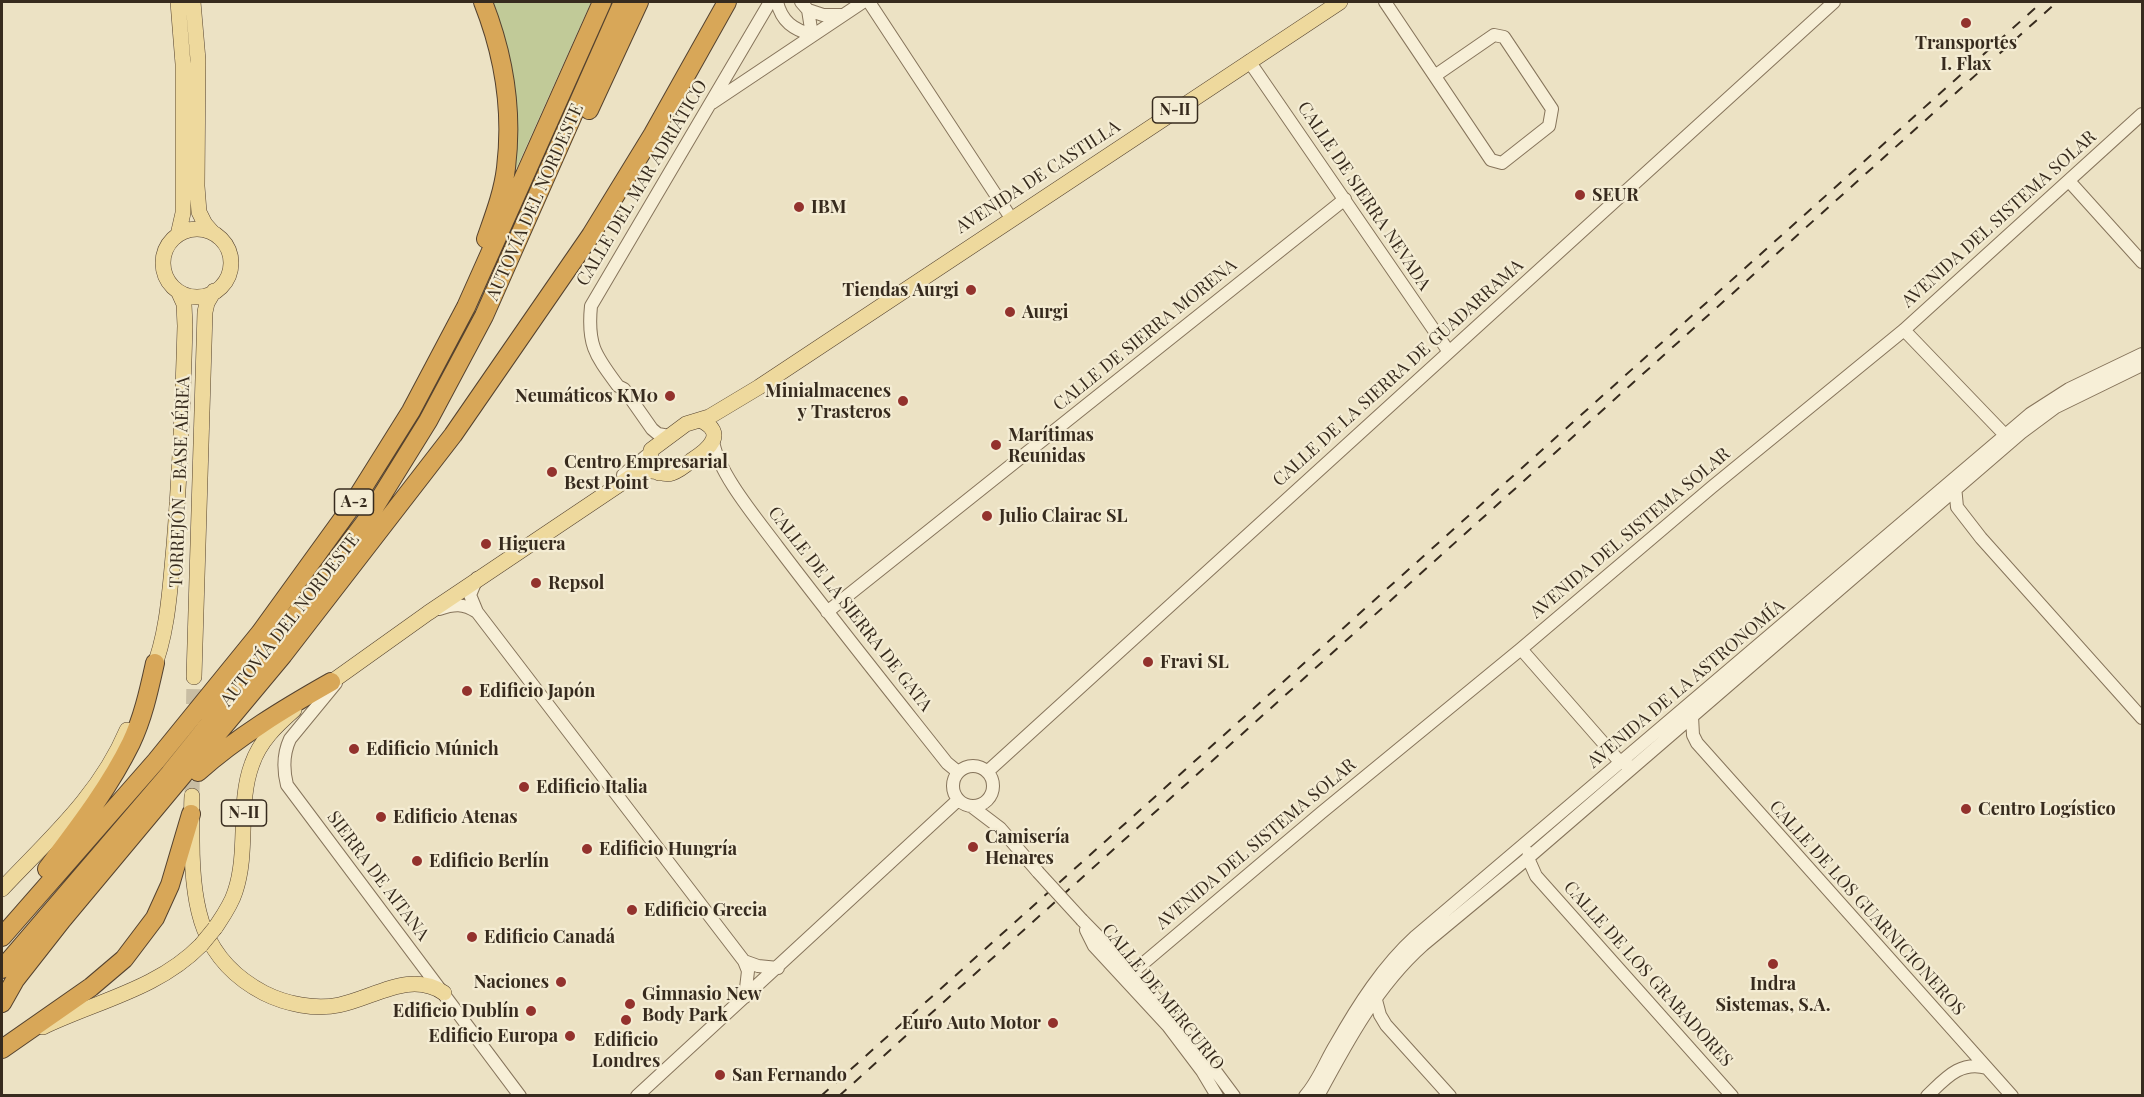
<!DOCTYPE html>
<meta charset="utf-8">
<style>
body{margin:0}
#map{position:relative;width:2144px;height:1097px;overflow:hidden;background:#ece2c4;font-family:"Playfair Display",serif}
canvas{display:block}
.frame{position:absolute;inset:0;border:3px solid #372b1e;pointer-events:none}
</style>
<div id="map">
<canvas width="2144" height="1097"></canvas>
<div class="frame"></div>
</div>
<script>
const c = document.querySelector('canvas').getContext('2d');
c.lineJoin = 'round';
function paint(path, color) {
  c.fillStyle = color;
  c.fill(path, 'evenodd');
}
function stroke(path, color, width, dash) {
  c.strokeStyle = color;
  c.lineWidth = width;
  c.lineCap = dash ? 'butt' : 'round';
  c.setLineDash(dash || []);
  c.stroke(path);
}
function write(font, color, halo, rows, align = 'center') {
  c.font = font + ' "Playfair Display",serif';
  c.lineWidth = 4.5;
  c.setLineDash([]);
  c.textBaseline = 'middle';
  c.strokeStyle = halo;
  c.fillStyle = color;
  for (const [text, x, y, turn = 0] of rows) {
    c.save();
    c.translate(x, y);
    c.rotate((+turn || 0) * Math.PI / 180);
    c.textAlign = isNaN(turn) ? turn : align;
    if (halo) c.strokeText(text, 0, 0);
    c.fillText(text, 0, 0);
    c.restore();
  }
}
const green = new Path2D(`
 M491,2H591L505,194Z`);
const majorTunnel = new Path2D(`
 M192,796L194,677`);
const minor = new Path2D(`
 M777,2C782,22 793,29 812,35L808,10L801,2
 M869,2L1011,218
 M1385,2L1491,160L1502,163L1549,126L1552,109L1504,37L1494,35L1436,75
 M808,10L823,15H842
 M1249,61L1449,352
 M712,103L863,2
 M2069,181L2142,262
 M1904,330L2005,435L2010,436
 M669,436L658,434L652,429L624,389L618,386C596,356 587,346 591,306L770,2
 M713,441C718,473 757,519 777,546C833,620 890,691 947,763L958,772
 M623,475L650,453
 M1955,486L1957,507L1981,538L2142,718
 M477,578L470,595L477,612L744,961L748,971L745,997
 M439,609C454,604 463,603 477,612
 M827,612L1345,199
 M1521,649L1620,762L1627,764
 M336,683L290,739C283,754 283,769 287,785L520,1096
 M1692,716L1693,735L1697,743L2012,1096
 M953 786a20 20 0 1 1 40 0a20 20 0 1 1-40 0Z
 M987,772L1834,2
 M971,806L1000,828L1038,872
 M1529,853L1528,858L1536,876L1732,1096
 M1082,920L1133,972L1193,1041L1234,1096
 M1086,930L1094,946L1168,1026L1202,1071L1217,1096
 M744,961L758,966L778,968
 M1133,972L1321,813L1521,649L1712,487L1904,330L2142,114
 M1376,1000L1380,1015L1386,1025L1450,1096
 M637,1096L958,800
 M1305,1096C1318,1082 1326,1060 1336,1044C1358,1005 1383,966 1416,936L2030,414L2069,389L2142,354
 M1318,1096C1347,1042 1377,986 1423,945L1528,858L2021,433L2056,407L2142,365
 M1927,1096C1945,1079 1960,1060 1987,1068`);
const major = new Path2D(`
 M178,2L183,64V213L178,235
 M193,2L198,60L197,186L199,212L205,224L212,232
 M163 263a34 34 0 1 1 68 0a34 34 0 1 1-68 0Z
 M659,473L650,461L651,450L686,424L709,417L759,387L1340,2
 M152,672C168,634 170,587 174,546C180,473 183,399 185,326L184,304L179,293
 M194,677L205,312L207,303L214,291
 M323,688L428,613L635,474C639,473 644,471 649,471C657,470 664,476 672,473C679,471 686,465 692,460C708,450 728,433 700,420
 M192,796C191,811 192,826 192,841C192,907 201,960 264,993C286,1004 315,1010 339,1005C374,998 410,970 444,993
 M2,889C49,839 99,796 127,730
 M215,928C223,916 231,905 235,892C249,851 237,804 252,764C260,741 276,726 294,710
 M43,1027C97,1001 158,989 201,945`);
const highway = new Path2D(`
 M483,2C504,55 513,111 506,168C503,193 494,216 486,239
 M589,110L639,2
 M198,772C237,737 285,708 331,682
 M47,869C77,829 109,788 131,743C143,718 149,690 155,663
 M2,937L156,761L260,633L349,510L411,411L466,307L602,2
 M2,969L170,773L273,645L366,521L428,421L484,316L623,2
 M2,1003L15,980L62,920L283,655L453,435L591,235L653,134L727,2
 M2,1049L91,987L124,959L155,918L170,885L191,814`);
const rail = new Path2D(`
 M821,1096L2042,2
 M839,1096L2057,2`);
const minorBridge = new Path2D(`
 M1038,872L1082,920`);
const majorBridge = new Path2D(`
 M201,945L215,928`);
const markers = [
 [1966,23,6,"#93322d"],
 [1580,195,6,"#93322d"],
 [799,207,6,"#93322d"],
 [971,290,6,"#93322d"],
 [1010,312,6,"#93322d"],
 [670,396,6,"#93322d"],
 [903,401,6,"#93322d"],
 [996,445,6,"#93322d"],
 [552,472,6,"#93322d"],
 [987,516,6,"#93322d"],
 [486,544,6,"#93322d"],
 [536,583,6,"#93322d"],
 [1148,662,6,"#93322d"],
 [467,691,6,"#93322d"],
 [354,749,6,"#93322d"],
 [524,787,6,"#93322d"],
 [1966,809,6,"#93322d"],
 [381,817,6,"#93322d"],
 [973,847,6,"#93322d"],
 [587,849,6,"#93322d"],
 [417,861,6,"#93322d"],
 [632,910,6,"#93322d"],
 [472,937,6,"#93322d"],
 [1773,964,6,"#93322d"],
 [561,982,6,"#93322d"],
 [630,1004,6,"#93322d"],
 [531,1011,6,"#93322d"],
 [626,1020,6,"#93322d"],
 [1053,1023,6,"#93322d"],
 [570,1036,6,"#93322d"],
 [720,1075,6,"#93322d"]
];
const shields = [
 [1175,110,45],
 [354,502,39],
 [244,813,45]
];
const shieldNames = [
 ["N-II",1175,110],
 ["A-2",354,502],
 ["N-II",244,813]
];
const poiNames = [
 ["Transportes",1966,43,"center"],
 ["I. Flax",1966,64,"center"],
 ["SEUR",1592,195],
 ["IBM",811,207],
 ["Tiendas Aurgi",959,290,"right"],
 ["Aurgi",1022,312],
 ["Minialmacenes",891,391,"right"],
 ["y Trasteros",891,412,"right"],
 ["Neumáticos KM0",658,396,"right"],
 ["Marítimas",1008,435],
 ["Reunidas",1008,456],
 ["Centro Empresarial",564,462],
 ["Best Point",564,483],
 ["Julio Clairac SL",999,516],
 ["Higuera",498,544],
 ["Repsol",548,583],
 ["Fravi SL",1160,662],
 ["Edificio Japón",479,691],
 ["Edificio Múnich",366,749],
 ["Edificio Italia",536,787],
 ["Centro Logístico",1978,809],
 ["Edificio Atenas",393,817],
 ["Camisería",985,837],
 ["Henares",985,858],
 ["Edificio Hungría",599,849],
 ["Edificio Berlín",429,861],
 ["Edificio Grecia",644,910],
 ["Edificio Canadá",484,937],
 ["Naciones",549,982,"right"],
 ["Indra",1773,984,"center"],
 ["Sistemas, S.A.",1773,1005,"center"],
 ["Gimnasio New",642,994],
 ["Body Park",642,1015],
 ["Edificio Dublín",519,1011,"right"],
 ["Euro Auto Motor",1041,1023,"right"],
 ["Edificio Europa",558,1036,"right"],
 ["Edificio",626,1040,"center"],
 ["Londres",626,1061,"center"],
 ["San Fernando",732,1075]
];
const streetNames = [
 ["AVENIDA DE CASTILLA",1038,177,-33],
 ["CALLE DEL MAR ADRIÁTICO",642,183,-59],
 ["CALLE DE SIERRA NEVADA",1364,196,56],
 ["AUTOVÍA DEL NORDESTE",535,202,-66],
 ["AVENIDA DEL SISTEMA SOLAR",1999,219,-42],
 ["CALLE DE SIERRA MORENA",1145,335,-39],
 ["CALLE DE LA SIERRA DE GUADARRAMA",1398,373,-42],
 ["TORREJÓN - BASE AÉREA",180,482,-88],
 ["AVENIDA DEL SISTEMA SOLAR",1630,533,-40],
 ["CALLE DE LA SIERRA DE GATA",850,609,52],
 ["AUTOVÍA DEL NORDESTE",290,620,-52],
 ["AVENIDA DE LA ASTRONOMÍA",1686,684,-40],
 ["AVENIDA DEL SISTEMA SOLAR",1256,844,-40],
 ["SIERRA DE AITANA",378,876,53],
 ["CALLE DE LOS GUARNICIONEROS",1867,908,48],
 ["CALLE DE LOS GRABADORES",1648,974,48],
 ["CALLE DE MERCURIO",1163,997,51]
];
paint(green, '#c1ca98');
stroke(majorTunnel, '#c8bda3', 15, [15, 8]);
stroke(minor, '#86745b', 14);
stroke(major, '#54422f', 16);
stroke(highway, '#54422f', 20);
stroke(minor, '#f7efd7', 12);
stroke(major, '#eed99d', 15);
stroke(highway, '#d8a758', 18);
stroke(rail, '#372b1e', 2, [10, 10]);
stroke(minorBridge, '#86745b', 14, []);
stroke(majorBridge, '#54422f', 16, []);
stroke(minorBridge, '#f7efd7', 12);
stroke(majorBridge, '#eed99d', 15);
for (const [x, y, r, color] of markers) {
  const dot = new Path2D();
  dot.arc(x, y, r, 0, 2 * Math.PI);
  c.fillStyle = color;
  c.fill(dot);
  stroke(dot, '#f4ecd3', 2);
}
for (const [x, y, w] of shields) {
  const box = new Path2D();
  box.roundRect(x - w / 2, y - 13, w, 26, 4.5);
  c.fillStyle = '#f4ecd3';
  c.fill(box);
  stroke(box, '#372b1e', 1.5);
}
write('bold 16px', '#372b1e', null, shieldNames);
write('bold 18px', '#372b1e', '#f4ecd3', poiNames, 'left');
write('18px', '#372b1e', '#f4ecd3', streetNames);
</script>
